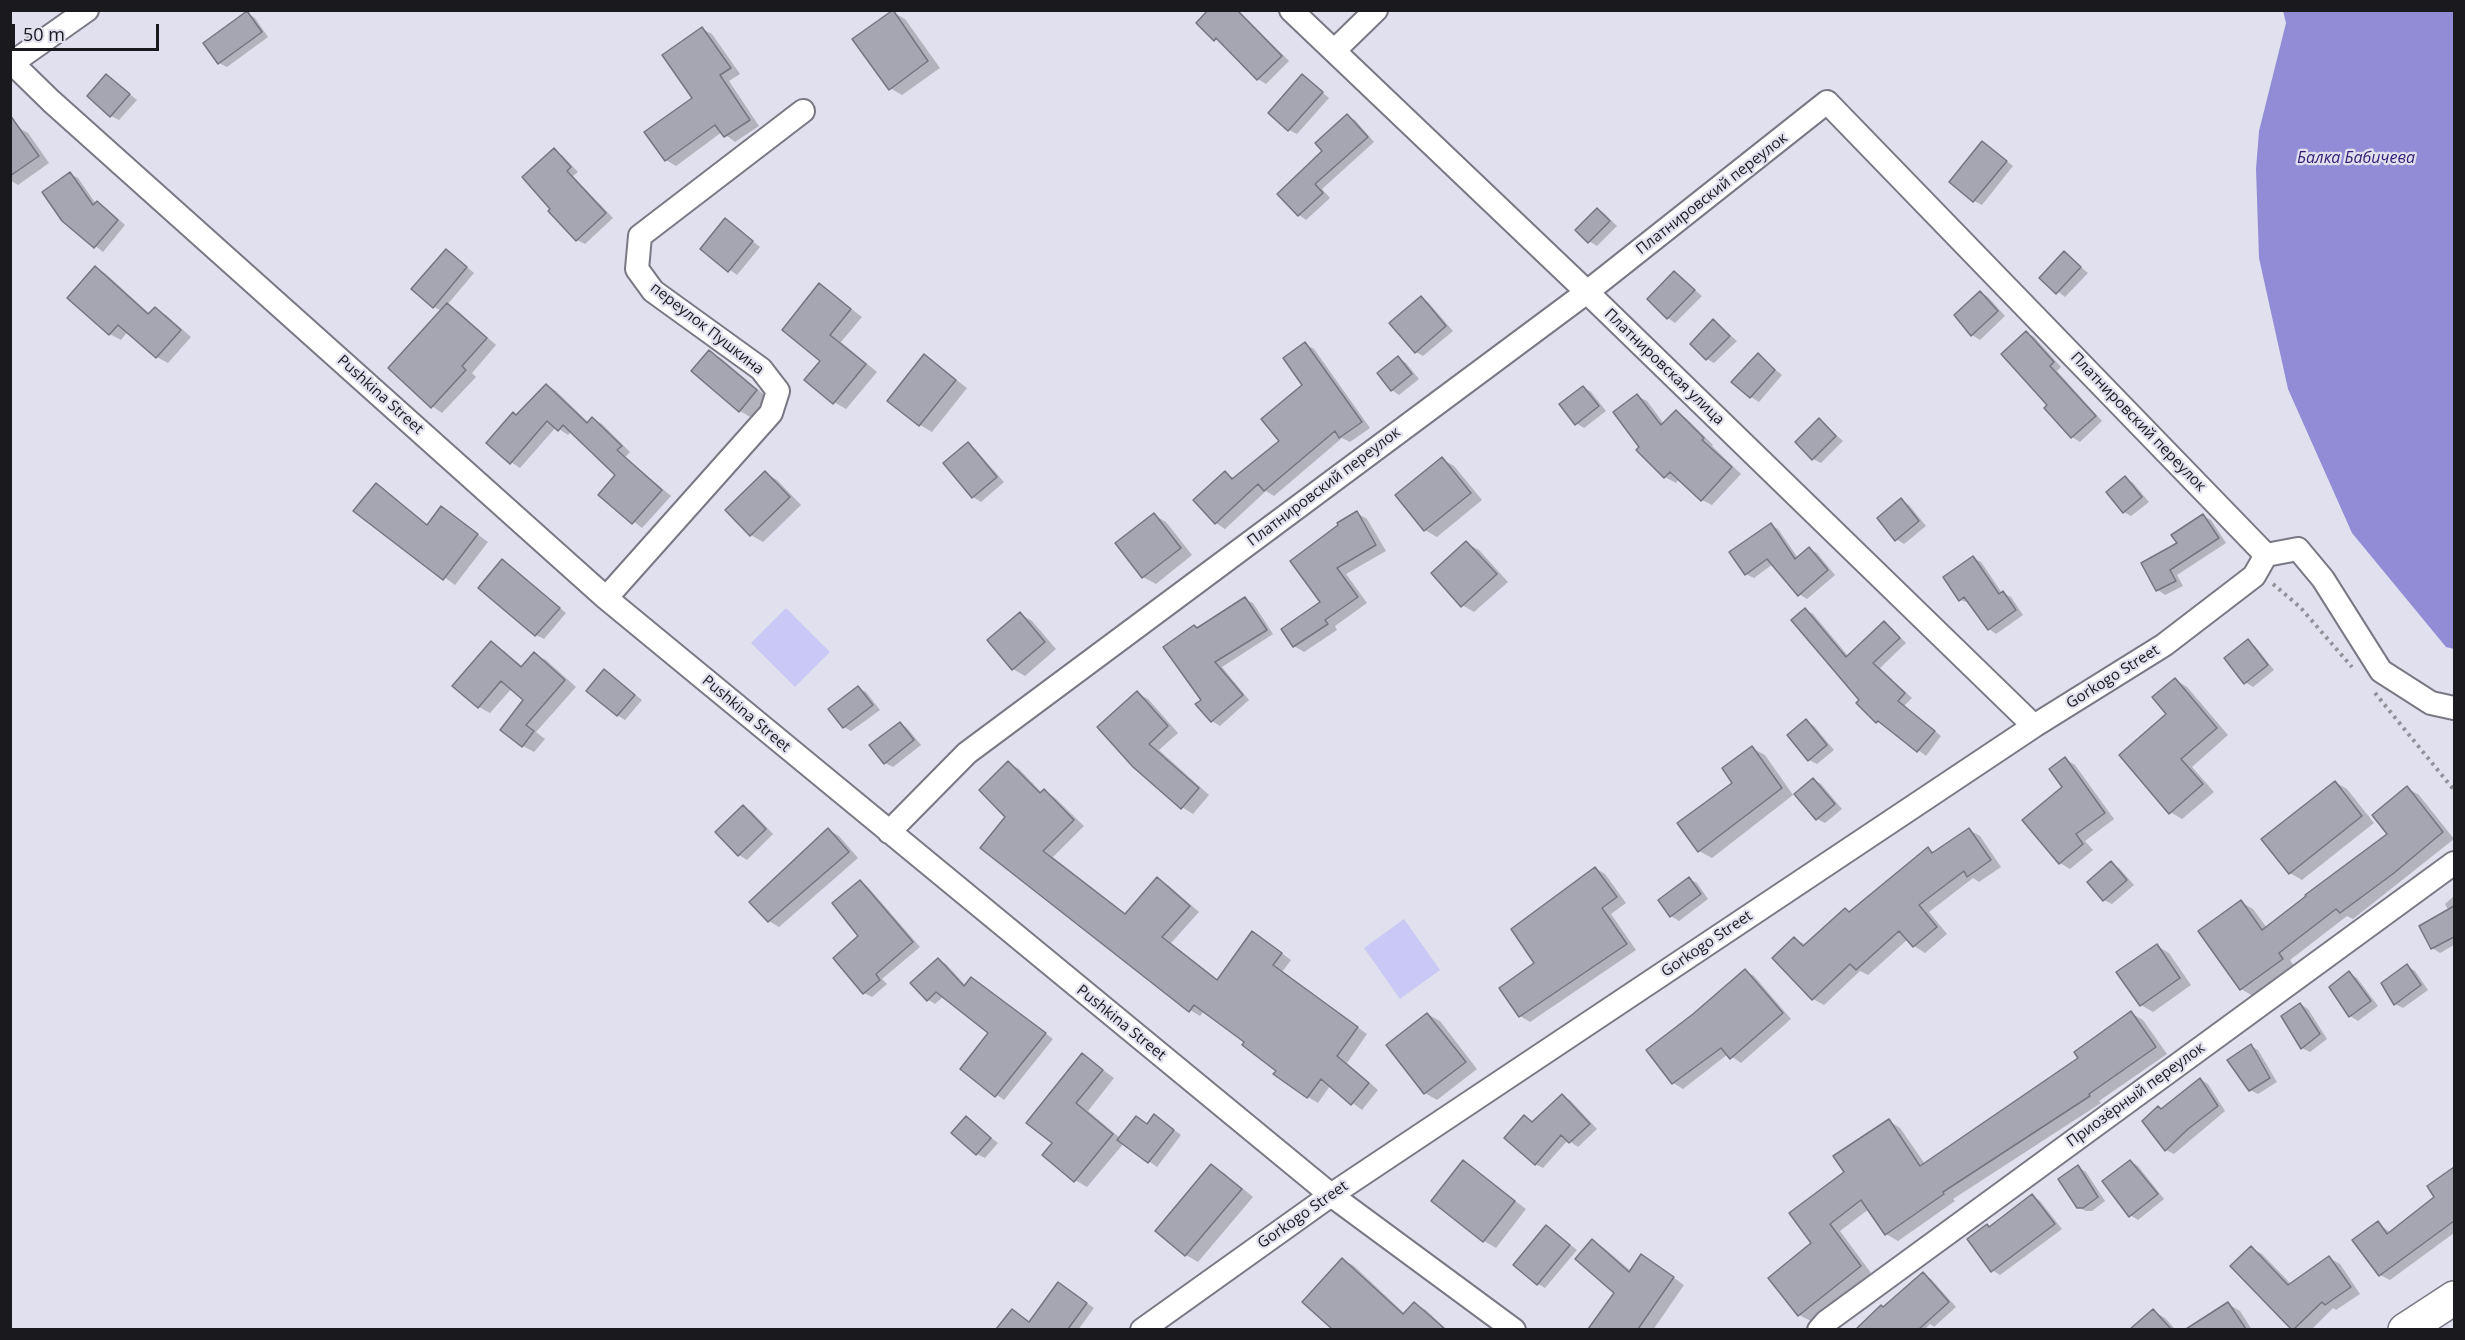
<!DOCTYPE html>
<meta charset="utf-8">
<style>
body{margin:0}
#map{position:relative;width:2465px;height:1340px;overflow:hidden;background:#e0e0ee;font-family:"Open Sans",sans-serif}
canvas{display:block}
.frame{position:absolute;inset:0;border:12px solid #1a191e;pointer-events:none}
.scale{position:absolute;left:12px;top:24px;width:147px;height:27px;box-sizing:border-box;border:3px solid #1a191e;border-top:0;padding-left:8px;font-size:18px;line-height:21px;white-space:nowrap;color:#1a191e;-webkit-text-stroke:4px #e0e0ee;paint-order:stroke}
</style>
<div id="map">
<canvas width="2465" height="1340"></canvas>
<div class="frame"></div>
<div class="scale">50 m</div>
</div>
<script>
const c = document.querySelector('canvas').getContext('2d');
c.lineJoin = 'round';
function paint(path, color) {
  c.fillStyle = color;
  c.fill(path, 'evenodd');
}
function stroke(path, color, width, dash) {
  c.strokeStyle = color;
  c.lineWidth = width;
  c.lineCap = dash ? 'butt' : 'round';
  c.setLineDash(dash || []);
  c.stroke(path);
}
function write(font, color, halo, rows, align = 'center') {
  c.font = font + ' "Open Sans",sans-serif';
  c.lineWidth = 4.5;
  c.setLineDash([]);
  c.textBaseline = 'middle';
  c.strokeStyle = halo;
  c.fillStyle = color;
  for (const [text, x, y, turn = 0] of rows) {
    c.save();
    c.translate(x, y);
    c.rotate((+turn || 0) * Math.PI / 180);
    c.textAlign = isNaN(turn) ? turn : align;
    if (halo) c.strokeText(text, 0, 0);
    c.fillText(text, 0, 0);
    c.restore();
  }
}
const green = new Path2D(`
 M786,608L830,652L795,687L751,643Z
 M1404,919L1440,970L1400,999L1364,948Z`);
const water = new Path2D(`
 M2283,11H2454V649L2446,647L2352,533L2288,389L2259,258L2256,169L2259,131L2286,23Z`);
const shadow = new Path2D(`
 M1210,10H1238L1289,61L1266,84L1258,79L1223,44L1215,39Z
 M892,12L905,19L940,68L902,95L890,88Z
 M247,13L255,18L268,37L227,67L219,63Z
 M702,29L712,34L740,74L729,81L759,126L735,142L722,132L676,166L666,160L694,98Z
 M107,76L137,100L119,120L111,116Z
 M1303,76L1329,98L1297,134L1289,130Z
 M1347,116L1355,120L1374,142L1322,189L1330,198L1306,220L1299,215L1324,151Z
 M17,127L28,133L49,163L18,185L10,180V132Z
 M1983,143L2013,166L1982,205L1974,201Z
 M554,150L562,155L578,172L573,176L613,218L585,244L577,240L553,209Z
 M70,174L78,178L96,204L105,207L125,225L103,252L63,220Z
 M1598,209L1605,214L1617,226L1597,246L1589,241Z
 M726,220L760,247L737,275L702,249Z
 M2064,253L2088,273L2065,297L2041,278Z
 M454,256L474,273L447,305L458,311L496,345L472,373L476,377L442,413L432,406L442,311L434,307Z
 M96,268L106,274L150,314L155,309L166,315L191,337L168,363L157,357L128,331L121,340L110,334L70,297Z
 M1675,273L1702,296L1675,323L1668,318Z
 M820,285L862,317L841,342L877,372L846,409L834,402L822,361Z
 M1980,292L1988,297L2005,316L1980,340L1972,335L1956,315Z
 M1421,298L1428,302L1453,331L1423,356L1416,352Z
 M1714,321L1737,341L1714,363L1707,359Z
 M2027,333L2034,337L2061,367L2057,371L2102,421L2080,442L2072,437L2046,408L2049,405Z
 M1305,344L1314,349L1370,428L1350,442L1342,438L1274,496L1266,491L1225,529L1216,523L1225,473L1235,479L1281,441L1304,386Z
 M710,352L722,359L768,398L752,418L740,411L693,371Z
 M1758,355L1782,375L1759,402L1751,397Z
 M925,356L967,388L932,432L920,425Z
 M1398,358L1406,363L1419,379L1399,395L1392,390Z
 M547,385L556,391L589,423L593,419L602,424L630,452L625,457L671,496L642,528L600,495L617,475L572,431L568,435L556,427L520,468L511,462L517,416Z
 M1583,387L1591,392L1606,411L1584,428L1576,423Z
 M1637,396L1647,401L1664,424L1676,412L1686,418L1713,445L1712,446L1741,474L1712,505L1702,500L1679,479L1676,483L1665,477L1638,450L1641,447Z
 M1819,420L1843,441L1821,463L1813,459Z
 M968,444L975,449L1004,482L981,502L973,497Z
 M1442,459L1454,466L1482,500L1437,537L1425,530Z
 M765,473L777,480L801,505L763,542L751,535Z
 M2126,478L2133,483L2149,502L2131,516L2124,512Z
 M376,485L428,526L442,508L488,542L455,585L355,511Z
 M1901,500L1909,505L1926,526L1904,544L1896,539Z
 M1357,513L1367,519L1386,551L1346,574L1367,603L1335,626L1337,630L1304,652L1294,646L1322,603Z
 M1154,515L1166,522L1192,555L1156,584L1143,577Z
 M2203,516L2211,520L2226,543L2177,575L2183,586L2165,595L2158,590L2143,563L2179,543Z
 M1771,525L1778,529L1798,558L1809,549L1817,553L1835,575L1807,599L1799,594L1773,564L1754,578L1746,574Z
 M1466,543L1479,550L1508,582L1474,612L1462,605Z
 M1973,558L1981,562L2002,593L2011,597L2023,615L1996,634L1989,629L1970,603L1960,600Z
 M503,561L566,613L544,639L536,635Z
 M1245,599L1253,603L1273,634L1222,667L1249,700L1220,726L1212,721L1203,700L1198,629Z
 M1805,610L1813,614L1849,657L1884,623L1892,628L1906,643L1880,668L1912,698L1904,706L1941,736L1926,756L1886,725L1877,722L1859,703L1861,700Z
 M1020,614L1032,621L1056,649L1025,676L1013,669Z
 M2248,641L2255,646L2274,670L2253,687L2245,682Z
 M492,643L503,650L523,667L534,654L546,660L576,687L536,732L545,739L534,752L523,746L525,700L512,688L490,713L479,707Z
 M612,676L642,700L625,720L617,715Z
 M2175,680L2187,687L2228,735L2192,767L2214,792L2182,819L2170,812L2168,714Z
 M858,688L866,692L880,710L851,731L844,727Z
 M1137,693L1148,699L1178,733L1159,750L1209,795L1193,814L1182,807L1134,766Z
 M1806,721L1814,726L1834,750L1817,764L1809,760Z
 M900,723L907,728L921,745L893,767L885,763Z
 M1752,748L1765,755L1793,795L1712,858L1699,851L1679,823L1735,783Z
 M2065,759L2075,765L2114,819L2085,841L2093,850L2070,869L2060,863Z
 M1008,763L1019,769L1042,793L1044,791L1054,797L1084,826L1053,857L1126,914L1158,879L1168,885L1199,912L1171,943L1218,980L1263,939L1291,960L1282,972L1367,1034L1347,1063L1378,1090L1362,1110L1330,1086L1318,1103L1308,1097L1275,1074L1278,1070L1246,1042L1204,1011L1200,1016L1190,1010L1007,817Z
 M1814,780L1821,784L1842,809L1825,823L1817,819Z
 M2335,782L2347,789L2374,823L2302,880L2290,873Z
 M2407,788L2419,795L2454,839L2353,919L2347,916L2290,960L2294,966L2253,996L2241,989V902L2253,909L2267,928L2390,834Z
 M743,807L751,811L773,834L747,860L739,855L717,832Z
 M829,830L839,836L858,858L779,927L769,921Z
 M1969,830L1980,836L2001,867L1979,882L1973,878L1929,912L1947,934L1925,953L1914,946L1908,939L1868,975L1860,971L1824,1005L1813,999L1795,939L1806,945L1845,910L1851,913L1928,849L1935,853Z
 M2111,863L2119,868L2134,885L2112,904L2104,900Z
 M1595,868L1605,874L1626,903L1611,914L1636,950L1530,1022L1520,1016L1501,988L1536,963Z
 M1689,879L1697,883L1708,899L1679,921L1671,916Z
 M861,882L868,887L920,947L882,979L887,984L872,997L864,993Z
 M2454,896V945L2440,953L2432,948L2449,911L2445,904Z
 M2157,946L2169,953L2191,985L2153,1012L2141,1005Z
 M938,959L946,964L966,986L972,979L979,983L1053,1039L1004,1100L962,1069L990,1032L944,996L935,1004L927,999Z
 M2407,966L2415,971L2428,990L2403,1008L2395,1004Z
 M1745,971L1754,976L1791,1019L1741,1063L1728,1054L1683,1089L1673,1083L1648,1050L1694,1016Z
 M2349,973L2357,978L2378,1006L2358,1021L2350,1016L2331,987Z
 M2300,1004L2308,1009L2327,1039L2310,1052L2302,1048Z
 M2131,1013L2143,1020L2167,1054L2099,1101L2101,1103L1953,1199L1955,1201L1898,1241L1886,1234L1869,1209L1840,1231L1871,1273L1811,1321L1799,1315L1813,1243L1846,1172L1889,1121L1900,1128L1925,1164L2080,1058Z
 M1427,1014L1440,1021L1477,1069L1437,1100L1425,1093Z
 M2251,1046L2258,1050L2277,1082L2258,1094L2250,1090Z
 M1082,1055L1114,1078L1088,1111L1120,1138L1148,1125L1155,1116L1181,1135L1157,1167L1124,1143L1087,1187L1075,1180L1054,1143Z
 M2200,1079L2208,1084L2225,1111L2174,1154L2166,1150L2162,1110Z
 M1562,1096L1570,1100L1597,1129L1578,1147L1568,1140L1543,1168L1535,1164L1525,1117L1534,1122Z
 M966,1118L998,1143L985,1158L977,1154Z
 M2130,1161L2138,1166L2164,1199L2138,1220L2130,1215Z
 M1464,1162L1526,1209L1496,1248L1484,1241Z
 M1212,1166L1224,1173L1253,1197L1198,1262L1186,1255L1157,1231Z
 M2078,1167L2086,1172L2105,1201L2092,1211H2086L2078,1207Z
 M2454,1169V1233L2390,1280L2380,1275L2378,1223L2391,1233L2436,1197L2429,1187Z
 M2033,1196L2040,1201L2062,1229L2000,1275L1992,1270L1987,1226L1991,1228Z
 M1547,1227L1577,1250L1545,1288L1538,1284Z
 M1593,1241L1604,1248L1631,1271L1653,1263L1684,1285L1653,1330L1591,1328L1616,1293Z
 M2251,1248L2262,1254L2291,1284L2329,1258L2340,1264L2360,1294L2336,1310L2333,1308L2311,1330H2293L2233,1266Z
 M1342,1259L1354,1266L1405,1314L1415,1304L1426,1310L1447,1330H1335L1304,1301Z
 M1923,1274L1931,1279L1956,1307L1934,1327L1930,1324L1924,1330H1858L1881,1307L1884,1308Z
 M1067,1289L1094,1308L1078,1330H1000L1013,1311L1034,1328Z
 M2228,1304L2240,1311L2252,1330H2189Z
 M2153,1311L2165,1318L2176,1330H2134Z`);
const building = new Path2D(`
 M893,10L928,61L889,90L852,39Z
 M1208,10H1237L1282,56L1257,80L1216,38L1214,41L1196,23Z
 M247,11L262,32L218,64L203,43Z
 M702,27L731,68L720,75L750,120L724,137L715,125L665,161L644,132L692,98L662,55Z
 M106,74L130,94L110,117L87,96Z
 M1302,74L1323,92L1288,131L1268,113Z
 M1347,114L1368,137L1315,184L1323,193L1298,216L1277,194L1322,151L1315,143Z
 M10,115L39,156L10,176Z
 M1982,141L2007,161L1973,202L1949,182Z
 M554,148L571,167L567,171L606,213L576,241L548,211L550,209L522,177Z
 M70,172L93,205L97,201L118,220L94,248L62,221L42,192Z
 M1597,208L1610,221L1588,243L1575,230Z
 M725,218L753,241L728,272L700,249Z
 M446,249L467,267L433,308L411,289Z
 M2064,251L2081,267L2056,294L2039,278Z
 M95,266L148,314L155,307L181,330L156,358L118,325L109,335L67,298Z
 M1674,271L1695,290L1667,319L1647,299Z
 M819,283L851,309L830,335L866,364L833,404L804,380L820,361L782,330Z
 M1980,291L1998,311L1971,336L1954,315Z
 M1421,296L1446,326L1415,353L1389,323Z
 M447,303L487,338L462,366L466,370L431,408L388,368Z
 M1713,319L1730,336L1706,360L1690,344Z
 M2026,331L2054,362L2050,366L2096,416L2071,438L2044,408L2047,405L2001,354Z
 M1305,342L1362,422L1339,438L1335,431L1264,491L1258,484L1215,524L1193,500L1225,471L1232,479L1279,441L1261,419L1302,385L1283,358Z
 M709,350L757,390L739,412L691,371Z
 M1758,353L1775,370L1750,398L1731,382Z
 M924,354L956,380L919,426L887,401Z
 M1398,356L1412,374L1391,391L1377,373Z
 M546,384L587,423L592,417L622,446L617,450L662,490L632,524L598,495L615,475L563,425L558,431L547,421L510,464L486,443L513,412L516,415Z
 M1583,386L1599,406L1575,425L1559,404Z
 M1637,394L1661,425L1676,410L1704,438L1702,440L1732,467L1701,501L1670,472L1664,478L1636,450L1639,447L1613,412Z
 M1819,418L1836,436L1812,460L1795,442Z
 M968,442L997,477L972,498L943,463Z
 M1442,457L1471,493L1424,531L1395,495Z
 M765,471L790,497L750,536L725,510Z
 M2125,476L2142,497L2123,513L2106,492Z
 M376,483L427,525L441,506L478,534L443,580L353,511Z
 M1901,498L1919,521L1895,541L1877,518Z
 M1357,511L1376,545L1337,568L1358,597L1325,620L1328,624L1293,647L1281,629L1320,602L1290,561L1338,525L1337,523Z
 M1154,513L1181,548L1142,578L1115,543Z
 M2203,514L2219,538L2170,570L2176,581L2156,591L2141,563L2177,543L2171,535Z
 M1771,523L1795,559L1809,547L1828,570L1798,596L1767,559L1745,575L1729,552Z
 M1466,541L1497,574L1461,607L1431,573Z
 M1973,556L1999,594L2003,591L2016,610L1988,630L1964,597L1959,601L1943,577Z
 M502,559L560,608L535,636L478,588Z
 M1245,597L1267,630L1215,662L1243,695L1211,722L1195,704L1201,700L1163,647L1194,625L1197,628Z
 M1805,608L1846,657L1884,621L1900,638L1873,663L1905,693L1898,701L1935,731L1917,752L1878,721L1876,723L1856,703L1859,700L1791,620Z
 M1020,612L1045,642L1012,670L987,640Z
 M2248,639L2268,665L2244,684L2224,658Z
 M491,641L521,667L534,652L565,680L526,725L534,731L522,747L500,730L523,700L501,681L478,708L452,686Z
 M604,669L635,695L617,716L586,691Z
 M2175,678L2217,728L2181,759L2203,784L2169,814L2119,755L2166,714L2152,697Z
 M858,686L873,705L843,728L828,709Z
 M1137,691L1168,726L1149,744L1199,788L1181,809L1133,767L1097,727Z
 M1806,719L1827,745L1808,761L1787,735Z
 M900,722L914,740L884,764L869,745Z
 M1752,746L1782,788L1698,852L1677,823L1732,783L1722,768Z
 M2065,757L2105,813L2076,834L2083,844L2059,864L2022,820L2062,787L2049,769Z
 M1008,761L1040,793L1044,789L1074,820L1043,851L1125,914L1157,877L1190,906L1162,937L1217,980L1252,931L1282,953L1273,965L1358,1027L1337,1056L1369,1083L1351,1105L1321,1079L1307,1098L1273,1074L1276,1071L1242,1045L1244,1042L1194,1005L1189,1012L980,848L1005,817L979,790Z
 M1813,778L1835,804L1816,820L1794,794Z
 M2335,781L2362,816L2289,874L2261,839Z
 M2407,786L2443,832L2394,873L2340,913L2336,909L2279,953L2283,959L2240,990L2198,931L2241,900L2262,930L2306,896L2305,895L2387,834L2372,815Z
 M743,805L766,829L738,856L715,832Z
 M828,828L849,852L768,922L749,902Z
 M1969,828L1991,860L1967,877L1964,871L1919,905L1937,927L1913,947L1899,931L1856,970L1850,964L1812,1000L1772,958L1794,937L1803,946L1845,908L1849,912L1928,847L1932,853Z
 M2111,861L2127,880L2103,901L2087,882Z
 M1595,867L1617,897L1602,908L1627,944L1519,1017L1499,988L1534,963L1511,929Z
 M1689,877L1701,894L1670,917L1658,900Z
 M860,880L913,942L876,974L880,980L863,994L833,958L858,936L832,903Z
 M2454,906V937L2431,949L2419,926Z
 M2157,944L2180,978L2140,1006L2116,972Z
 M938,958L964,986L971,977L1046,1033L995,1097L960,1069L988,1033L936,992L927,1001L910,983Z
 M2407,964L2421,985L2394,1005L2381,983Z
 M1745,969L1783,1013L1730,1059L1721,1048L1672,1084L1646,1050L1693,1014Z
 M2349,971L2371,1001L2349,1017L2329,987Z
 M2300,1003L2320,1034L2301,1049L2281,1016Z
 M2131,1011L2156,1047L2089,1094L2090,1096L1943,1192L1944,1194L1885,1235L1861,1200L1830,1224L1861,1266L1798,1316L1768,1278L1811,1243L1789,1213L1844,1172L1833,1156L1889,1119L1920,1166L2078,1058L2074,1052Z
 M1427,1013L1466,1062L1424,1094L1386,1045Z
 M2251,1044L2270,1078L2249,1091L2227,1060Z
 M1082,1053L1103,1070L1076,1103L1113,1134L1074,1182L1042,1155L1052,1143L1026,1123Z
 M2200,1078L2218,1106L2188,1129L2165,1151L2142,1121L2158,1106L2161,1109Z
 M1562,1094L1590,1124L1569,1143L1561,1135L1535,1165L1504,1138L1524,1115L1532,1122Z
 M1154,1114L1174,1130L1148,1163L1117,1140L1136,1116L1147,1124Z
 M966,1116L991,1138L976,1155L951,1133Z
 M1463,1160L1515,1201L1483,1242L1431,1201Z
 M2130,1160L2158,1194L2129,1217L2102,1181Z
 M1211,1164L1242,1189L1185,1256L1155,1231Z
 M2078,1165L2098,1197L2083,1208H2077L2058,1179Z
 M2454,1167V1221L2379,1276L2352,1240L2378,1221L2387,1234L2434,1197L2427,1186Z
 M2032,1194L2055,1224L1991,1272L1967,1239L1987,1224L1989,1227Z
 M1546,1225L1570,1245L1537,1285L1513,1265Z
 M1592,1239L1629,1272L1641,1254L1674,1277L1638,1329H1588L1614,1293L1575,1259Z
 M2251,1246L2288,1285L2329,1256L2351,1287L2325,1305L2322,1302L2294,1329H2291L2230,1266Z
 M1342,1258L1403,1314L1414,1302L1445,1329H1332L1302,1302Z
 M1923,1272L1949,1302L1919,1329H1856L1881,1305L1883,1307Z
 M1058,1282L1087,1303L1068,1329H996L1012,1309L1029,1322Z
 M2228,1302L2246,1329H2186Z
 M2153,1309L2171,1329H2130Z`);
const path = new Path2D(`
 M2273,584L2300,607L2352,667
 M2375,693L2454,790`);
const minor = new Path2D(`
 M1291,10L1587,292L2034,726
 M1335,50L1376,10
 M10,61L51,101L606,598L1331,1195L1514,1330
 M12,63L87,10
 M606,598L771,413L778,391L761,369L653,291L637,269L640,236L803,111
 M889,832L967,753L1587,292L1827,102L2266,555L2298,549L2323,579L2381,671L2431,703L2454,708
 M1142,1330L1331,1195L2034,726L2164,645L2254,576L2266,555
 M1819,1330L1826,1322L2454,863`);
const primary = new Path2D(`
 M2405,1330L2454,1298`);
const streetNames = [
 ["Платнировский переулок",1712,194,-38],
 ["переулок Пушкина",707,329,38],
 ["Платнировская улица",1664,367,44],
 ["Pushkina Street",380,395,42],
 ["Платнировский переулок",2138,422,46],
 ["Платнировский переулок",1324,487,-37],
 ["Gorkogo Street",2113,677,-32],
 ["Pushkina Street",746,714,40],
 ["Gorkogo Street",1707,944,-34],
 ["Pushkina Street",1121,1023,39],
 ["Приозёрный переулок",2136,1095,-36],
 ["Gorkogo Street",1303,1215,-35]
];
const waterNames = [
 ["Балка Бабичева",2356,158]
];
paint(green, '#cac8f4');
paint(water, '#928cd7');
paint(shadow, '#0003');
paint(building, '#a6a6b3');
stroke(building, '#757481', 1.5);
stroke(minor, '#797884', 26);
stroke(primary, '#797884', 36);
stroke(path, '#91919b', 4, [3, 4.5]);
stroke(minor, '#fff', 22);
stroke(primary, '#fff', 33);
write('15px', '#1a191e', '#e0e0ee', streetNames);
write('italic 16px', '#331d75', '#e0e0ee', waterNames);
</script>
